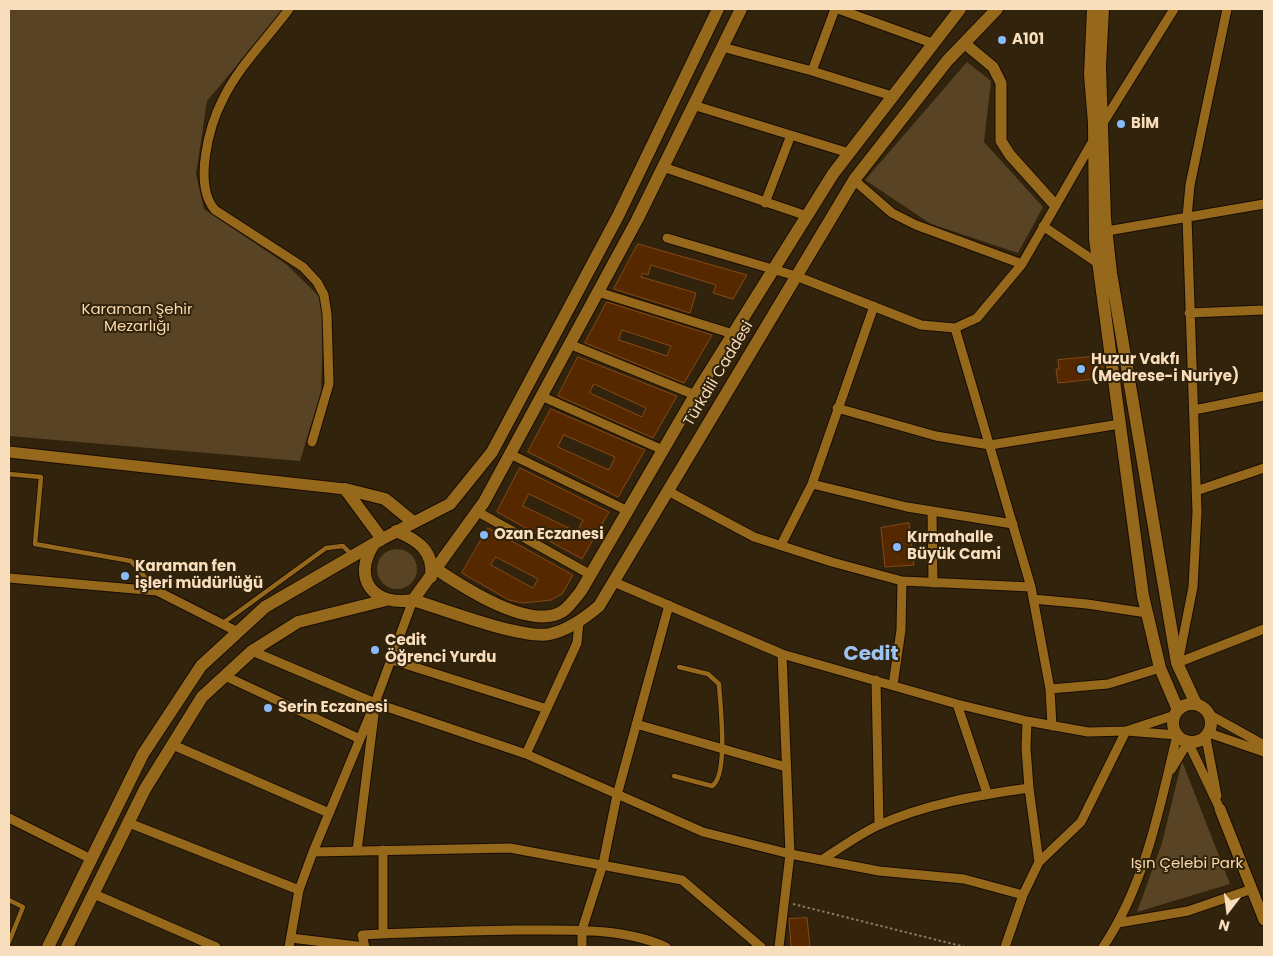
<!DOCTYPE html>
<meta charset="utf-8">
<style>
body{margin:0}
#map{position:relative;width:1273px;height:956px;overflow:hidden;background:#32230c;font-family:Poppins,sans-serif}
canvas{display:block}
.frame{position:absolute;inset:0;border:10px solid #f8debc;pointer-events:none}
.north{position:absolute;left:1203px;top:886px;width:50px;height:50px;-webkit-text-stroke:4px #32230c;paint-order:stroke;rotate:195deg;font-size:14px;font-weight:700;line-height:20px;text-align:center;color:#f8debc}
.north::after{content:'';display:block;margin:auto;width:18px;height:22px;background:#f8debc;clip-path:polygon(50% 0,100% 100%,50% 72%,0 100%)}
</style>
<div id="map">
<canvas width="1273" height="956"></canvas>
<div class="frame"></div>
<div class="north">N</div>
</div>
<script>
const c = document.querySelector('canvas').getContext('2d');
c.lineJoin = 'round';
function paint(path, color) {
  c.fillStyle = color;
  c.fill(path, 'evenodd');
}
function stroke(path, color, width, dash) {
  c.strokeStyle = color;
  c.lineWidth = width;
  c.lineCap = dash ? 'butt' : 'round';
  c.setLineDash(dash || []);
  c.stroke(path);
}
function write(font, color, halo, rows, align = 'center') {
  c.font = font + ' Poppins,sans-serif';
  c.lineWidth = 4;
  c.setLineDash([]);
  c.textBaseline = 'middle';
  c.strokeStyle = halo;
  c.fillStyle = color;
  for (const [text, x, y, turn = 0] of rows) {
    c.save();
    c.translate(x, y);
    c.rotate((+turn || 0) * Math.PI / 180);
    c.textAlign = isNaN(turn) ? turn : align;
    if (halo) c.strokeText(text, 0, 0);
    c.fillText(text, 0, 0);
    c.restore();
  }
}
const green = new Path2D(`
 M9,9H284L207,101L196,174L204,209L286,264L324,301L321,392L300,461L9,436Z
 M967,62L991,81L984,142L1043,207L1018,253L931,224L865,180Z
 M377 569a20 20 0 1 1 40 0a20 20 0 1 1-40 0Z
 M1182,761L1230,884L1137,912L1162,843Z`);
const building = new Path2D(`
 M638,244L747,275L733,299L713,293L716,285L651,265L648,275L643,273L641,277L696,293L690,313L614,289Z
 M607,302L712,335L684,383L585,343ZM622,330L671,346L667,356L619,340Z
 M1102,356L1104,378L1058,383L1056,369H1059L1058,360Z
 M578,357L677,396L653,438L558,396ZM594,384L646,408L642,417L590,393Z
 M551,409L645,450L618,497L528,452ZM564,435L615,457L609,470L558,447Z
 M520,468L609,512L582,559L497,512ZM529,494L583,520L577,532L523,506Z
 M909,523L914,565L885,567L881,528Z
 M488,528L573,575L562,594L551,600L523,603L509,600L462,573ZM496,557L538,579L533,588L491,565Z
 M807,918L810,947H791L789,919Z`);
const path = new Path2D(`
 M793,904L965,947`);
const service = new Path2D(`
 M9,474L41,477L35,544L131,561L156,590
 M223,623L326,548L343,546L352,555
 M674,776L712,786C729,775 720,704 719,684L708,674L679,667
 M9,900L23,907L9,942`);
const minor = new Path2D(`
 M289,9C267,39 239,66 223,99C209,126 193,185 215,210L303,267L317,282L324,295L327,314L329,384L312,442
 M838,9L932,43
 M722,47L812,71L892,96
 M812,71L835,9
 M693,105L849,153
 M1103,123L1174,9
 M663,167L807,216
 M854,180L892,213L916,225L1022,264
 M765,203L791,135
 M1043,226L1099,264
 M1107,231L1264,204
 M667,238L796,276L921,325L955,328L977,318L1022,264L1094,139
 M598,292L733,334
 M1189,313L1264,310
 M955,328L1031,587L1050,689L1052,726
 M569,344L695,395
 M541,396L663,450
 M837,408L936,436L990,445L1120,424
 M1194,410L1264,396
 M510,454L628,511
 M812,484L907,507L1013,524
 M668,491L754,537L832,562L902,581L1031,587
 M1196,491L1264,468
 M932,511L933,583
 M478,512L591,575
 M781,545L812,484L874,306
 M9,578L157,591L238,632
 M614,582L782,654L957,704L1027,721L1088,732L1126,731L1177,735C1160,807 1145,885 1103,947
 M1033,599L1087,604L1147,613
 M252,651L375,703L526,754L703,832L790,854L879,871L964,879L1023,895
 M1179,658L1193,587L1197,512L1187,217L1190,185L1227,9
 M392,660L547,709
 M1177,663L1264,629
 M225,676L360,739
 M876,680L879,825
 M893,685L901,630L902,581
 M1050,689L1108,684L1160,668
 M957,704L987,793
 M1210,715L1264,745
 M636,724L786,767
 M1209,733L1264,752
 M1206,738L1217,796
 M1188,742L1220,809
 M173,745L329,813
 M526,754L577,643L579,622
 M1171,770L1188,742
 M9,818L91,859
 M129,823L299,890
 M357,851L374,715
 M313,852L510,848L682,880L761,947
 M822,860C840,848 858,835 877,826C924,804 979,795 1029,788
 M1039,862L1081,822L1126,731L1175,715
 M94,894L216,947
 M1118,923L1188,911L1252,889
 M383,934V850
 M291,938L365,947
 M289,947L299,890L313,852L375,703L413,600
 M365,947L362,935C414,932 467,931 519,930C565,930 624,927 666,947
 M582,947V930L603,864L617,795L669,605
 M779,947L790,854L782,654
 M1005,947L1023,895L1039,862L1029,788L1026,748L1027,721`);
const tertiary = new Path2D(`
 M964,43L993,67L1001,83V141L1010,155L1055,205
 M9,452L345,489
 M1220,809L1264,920`);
const secondary = new Path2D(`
 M1093,9L1090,75L1094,123L1095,239L1143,596L1160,668L1178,710
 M1103,9L1100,67L1105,219L1111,273L1177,663L1196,704
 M345,489L385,499L413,522
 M345,489L382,539
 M396,531C418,540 434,551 431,577
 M374,544C351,579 374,607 413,600L484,502L637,220L741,9
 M436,569C463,587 531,632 563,611C570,606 576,597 581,591L695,395L833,174L960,9
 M413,600C443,609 523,640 550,634C569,630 585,618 599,606L854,180L947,61L997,9
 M1173 723a19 19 0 1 1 38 0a19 19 0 1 1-38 0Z
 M48,947L143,754L201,666L265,607L382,539L450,504L492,452L618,216L718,9
 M67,947L145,789L202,697L252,651L298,622L386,600`);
const markers = [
 [1002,40,5,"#88bafc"],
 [1121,124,5,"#88bafc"],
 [1081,369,5,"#88bafc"],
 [484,535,5,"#88bafc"],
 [897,547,5,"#88bafc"],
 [125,576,5,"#88bafc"],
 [375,650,5,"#88bafc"],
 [268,708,5,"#88bafc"]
];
const poiNames = [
 ["A101",1012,40],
 ["BİM",1131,124],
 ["Huzur Vakfı",1091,360],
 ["(Medrese-i Nuriye)",1091,377],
 ["Ozan Eczanesi",494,535],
 ["Kırmahalle",907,538],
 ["Büyük Cami",907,555],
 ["Karaman fen",135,567],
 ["işleri müdürlüğü",135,584],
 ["Cedit",385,641],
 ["Öğrenci Yurdu",385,658],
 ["Serin Eczanesi",278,708]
];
const parkNames = [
 ["Karaman Şehir",137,310],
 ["Mezarlığı",137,327],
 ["Işın Çelebi Park",1187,864]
];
const streetNames = [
 ["Türkdili Caddesi",719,374,-59]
];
const districtNames = [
 ["Cedit",871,655]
];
paint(green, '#584324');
paint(building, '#562800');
stroke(building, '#884914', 1);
stroke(service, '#190c00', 6);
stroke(minor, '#190c00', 11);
stroke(tertiary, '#190c00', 13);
stroke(secondary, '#190c00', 14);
stroke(path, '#8c785c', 2, [2.5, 2.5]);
stroke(service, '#95681b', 4.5);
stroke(minor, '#95681b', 9);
stroke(tertiary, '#95681b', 11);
stroke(secondary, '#95681b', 12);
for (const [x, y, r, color] of markers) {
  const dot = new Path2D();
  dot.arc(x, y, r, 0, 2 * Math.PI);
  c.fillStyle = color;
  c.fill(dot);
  stroke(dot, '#32230c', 2);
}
write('bold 15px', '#f8debc', '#32230c', poiNames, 'left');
write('15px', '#fbd9ac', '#32230c', parkNames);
write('15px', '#f8debc', '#32230c', streetNames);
write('bold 20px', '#9dc3f3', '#32230c', districtNames);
</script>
